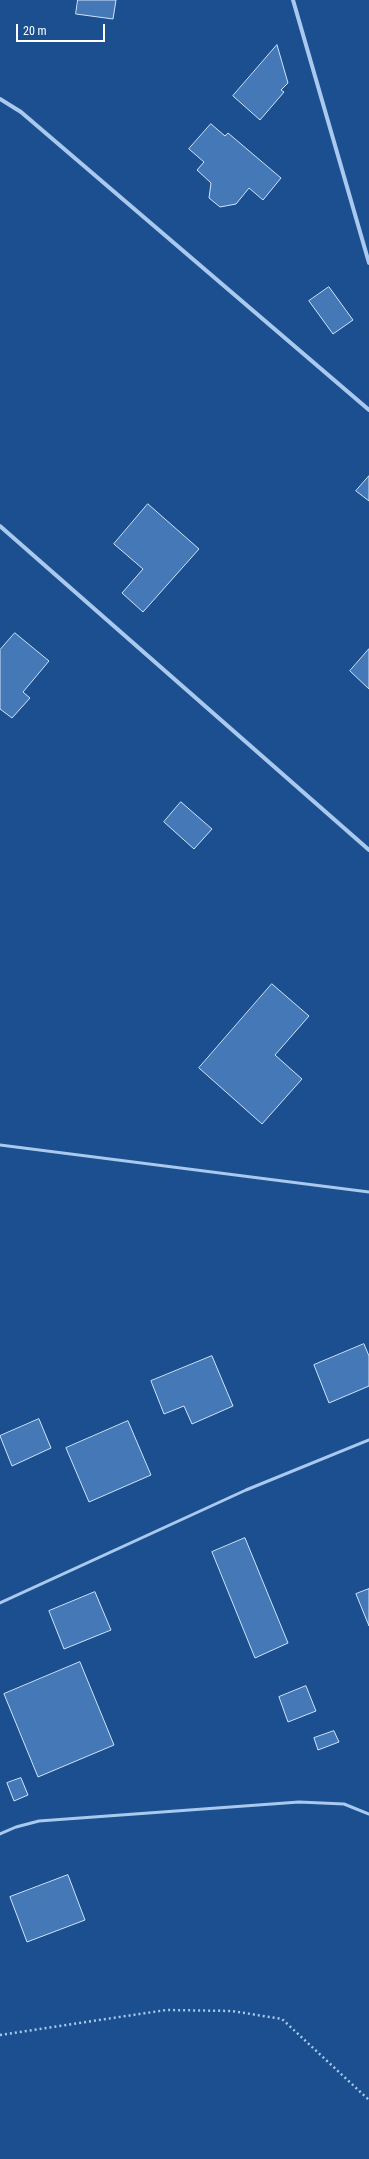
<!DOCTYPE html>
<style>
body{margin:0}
#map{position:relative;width:369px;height:2159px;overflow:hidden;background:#1b4f8f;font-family:"Roboto Condensed",sans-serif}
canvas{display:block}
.scale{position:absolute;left:16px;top:24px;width:89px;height:18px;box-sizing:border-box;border:2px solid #fff;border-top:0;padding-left:5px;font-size:12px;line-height:14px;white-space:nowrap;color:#fff;-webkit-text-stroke:3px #1b4f8f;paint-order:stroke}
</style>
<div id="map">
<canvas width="369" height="2159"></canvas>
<div class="scale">20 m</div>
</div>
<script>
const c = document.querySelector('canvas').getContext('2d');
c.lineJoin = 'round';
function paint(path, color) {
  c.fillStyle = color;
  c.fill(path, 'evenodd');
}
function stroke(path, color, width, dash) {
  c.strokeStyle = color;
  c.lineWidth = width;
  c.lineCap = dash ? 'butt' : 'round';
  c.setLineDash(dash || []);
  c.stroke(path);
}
const building = new Path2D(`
 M78,0H116L113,19L76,14Z
 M277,45L288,83L281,90L284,92L260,120L233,96Z
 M211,124L225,136L228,133L281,178L263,200L249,188L236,204L220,207L209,198L211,183L197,170L204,162L189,149Z
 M329,287L353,320L333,334L309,301Z
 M369,476V501L356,491Z
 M148,504L199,549L143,612L122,593L143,569L114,544Z
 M15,633L49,661L23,692L30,698L12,718L0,709V650Z
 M369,649V689L350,671Z
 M181,802L212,829L194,849L164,822Z
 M272,984L309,1016L275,1055L302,1079L262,1124L199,1068Z
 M364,1344L369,1356V1386L329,1403L314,1365Z
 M212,1356L233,1406L192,1424L184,1406L164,1414L151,1381Z
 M39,1419L51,1448L12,1466L0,1436Z
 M128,1421L151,1475L89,1502L66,1448Z
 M245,1538L288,1643L255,1658L212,1552Z
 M369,1589V1626L356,1594Z
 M95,1592L111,1630L64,1649L49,1611Z
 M80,1662L114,1745L38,1777L4,1694Z
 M306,1686L316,1711L288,1722L279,1697Z
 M334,1731L339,1742L318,1750L314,1738Z
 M21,1778L28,1795L14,1801L7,1783Z
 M68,1875L85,1920L27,1942L10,1897Z`);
const path = new Path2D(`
 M0,2035L166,2010L232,2011L282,2019L369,2100`);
const service = new Path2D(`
 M0,1145L369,1192
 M0,1603L246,1490L369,1440
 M0,1834L16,1827L39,1821L299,1802L344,1804L369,1814`);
const minor = new Path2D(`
 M293,0L369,263
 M0,99L21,112L369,410
 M0,526L369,850`);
paint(building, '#4478b7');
stroke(building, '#cfe3fa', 1);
stroke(path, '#a9c9ee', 2.5, [2, 3]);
stroke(service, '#a9c9ee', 3);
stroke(minor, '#a9c9ee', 4);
</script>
